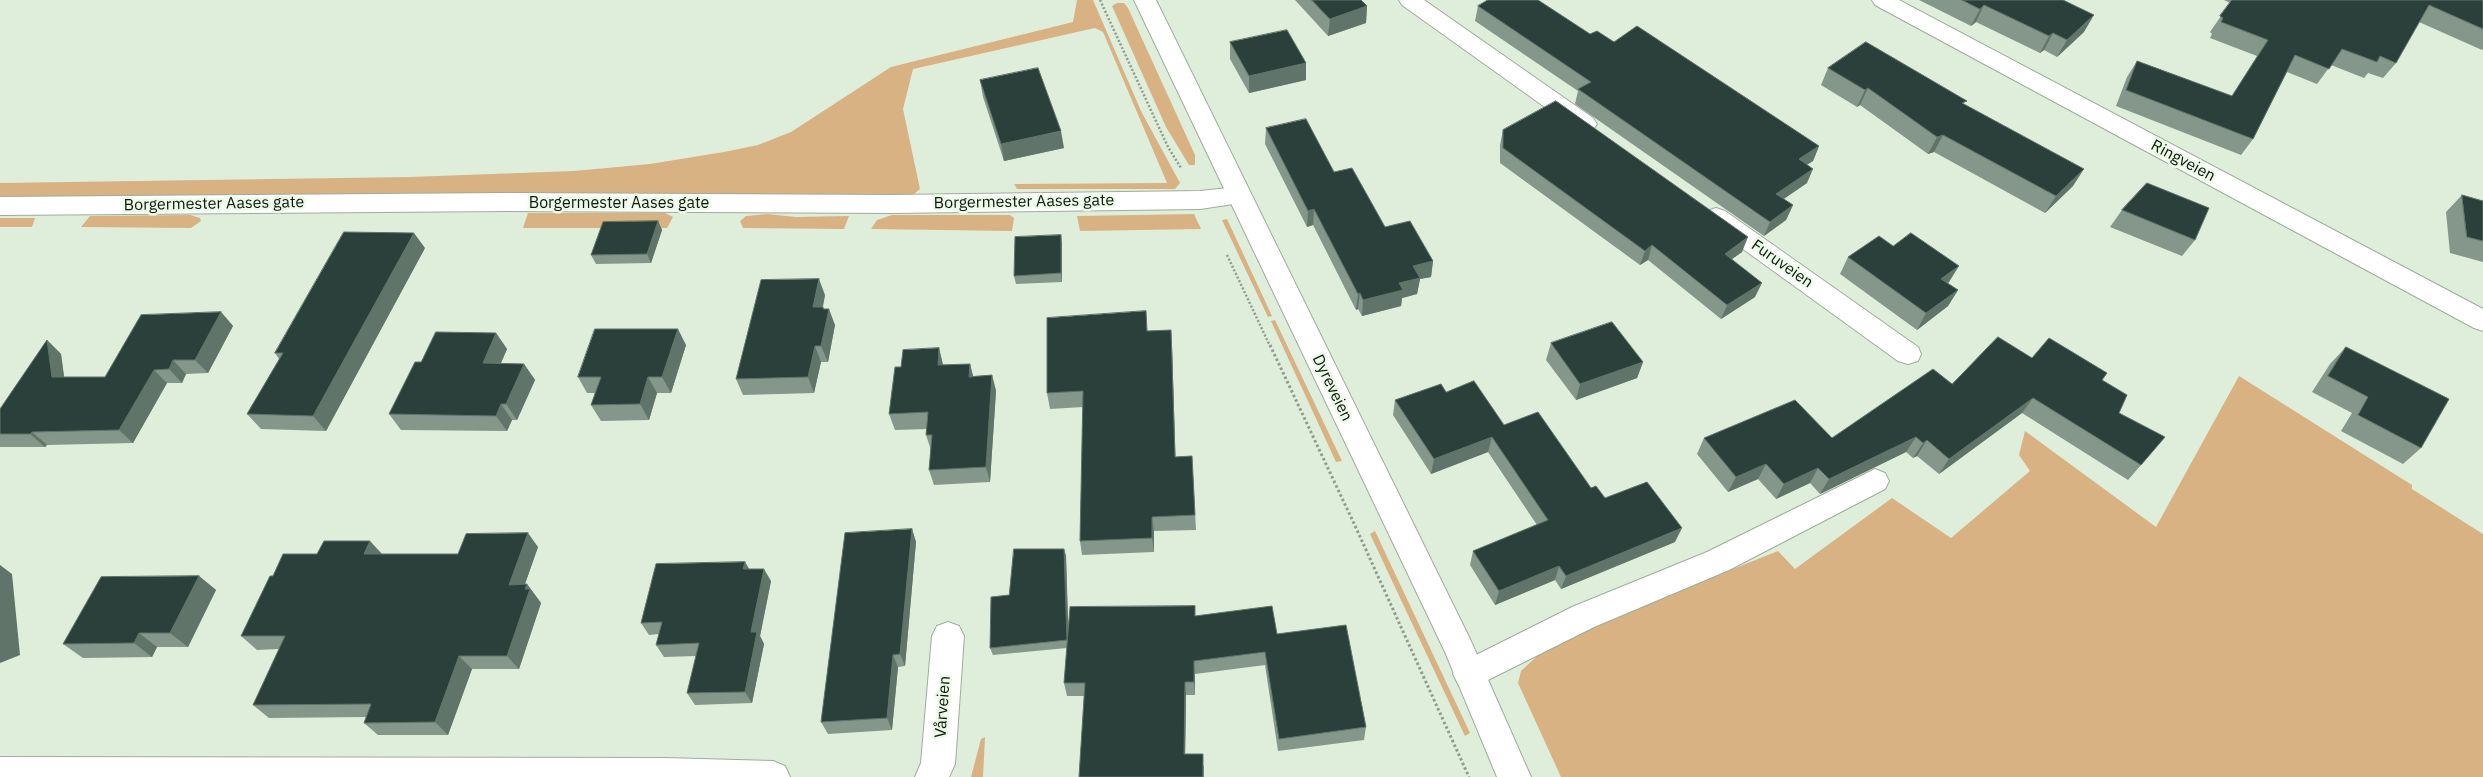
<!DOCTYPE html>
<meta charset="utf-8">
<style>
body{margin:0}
canvas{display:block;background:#deeedb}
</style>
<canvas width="2483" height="777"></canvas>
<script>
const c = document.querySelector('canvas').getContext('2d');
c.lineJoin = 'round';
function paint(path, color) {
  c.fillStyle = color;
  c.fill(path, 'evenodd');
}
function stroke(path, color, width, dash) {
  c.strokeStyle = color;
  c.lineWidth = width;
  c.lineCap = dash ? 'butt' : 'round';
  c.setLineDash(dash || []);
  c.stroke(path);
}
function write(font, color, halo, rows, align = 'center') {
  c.font = font + ' "IBM Plex Sans",sans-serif';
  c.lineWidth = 5;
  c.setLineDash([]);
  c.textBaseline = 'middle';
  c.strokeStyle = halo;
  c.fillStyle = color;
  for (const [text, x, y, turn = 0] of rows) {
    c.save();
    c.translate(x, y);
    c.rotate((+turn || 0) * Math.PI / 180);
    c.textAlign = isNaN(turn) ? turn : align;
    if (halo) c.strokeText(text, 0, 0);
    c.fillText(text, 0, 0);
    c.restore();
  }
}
const green = new Path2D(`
 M1077,0H1093L1141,111L1180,183L1175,189H1017L1014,184L1167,183L1103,32L1095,28L913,69L903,109L920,189L914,194L0,197V183L410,177L574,171L650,164L724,152L758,145L791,132L891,67L1073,22Z
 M1117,3H1124L1128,8L1195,155V165H1189L1166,127L1112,6Z
 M528,213H665L673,217L667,228H523Z
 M767,214L796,217L849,216L844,229L743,228L740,221L746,216Z
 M1194,214L1201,229L1080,231L1077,216Z
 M190,215L200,218L201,221L191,228L81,227L90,216Z
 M892,215H1010L1014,218L1012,231L871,229L877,220Z
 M0,218H35L32,227H0Z
 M1227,219L1272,316L1268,317L1222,220Z
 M1275,320L1342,461L1336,462L1271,321Z
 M2239,376L2412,485V489L2483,534V777H1561L1518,683L1521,671L1549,645L1633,609L1778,551L1795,569L1892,498L1951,538L2030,471L2019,455L2025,431L2156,527Z
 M1375,531L1470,733L1465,736L1370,534Z
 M985,737L983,777H971L981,739Z`);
const pathFar1 = new Path2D(`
 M1100,0L1168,147L1181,168
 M1227,255L1270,346`);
const path = new Path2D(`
 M1270,345L1357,530L1469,777`);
const street = new Path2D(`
 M1399,0H1424L1593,118L1597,124L1593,130L1585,132L1577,130L1402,5Z
 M1872,0H1899L2483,309V331L2474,328L1875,5Z
 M1238,187L1247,190L1250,196L1247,202L1200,209L892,213L506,211L0,215V197L506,193L892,195L1200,191Z
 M1716,208L1725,211L1918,347L1921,354L1918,361L1908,364L1898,361L1707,223L1704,217L1707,211Z
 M1875,469L1885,473L1889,481L1885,489L1729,570L1594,627L1480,684L1469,689L1458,684L1453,674L1458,664L1572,607L1707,552Z
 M948,622L959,626L964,636L955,764L949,777H915L921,763L932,636L937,626Z
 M0,757L665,758L773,761L785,766L790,777H0Z`);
const secondary = new Path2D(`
 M1134,0H1156L1470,639L1531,777H1497L1445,652Z`);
const wall = new Path2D(`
 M1295,0H1361L1367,6L1366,23L1328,36Z
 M1919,0H2063L2084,32L2057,57L2044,50L2040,53L1976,22L1971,26Z
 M2224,0H2483V49L2482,50L2419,22L2396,63L2383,78L2368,73L2364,78L2331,65L2317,84L2287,72L2253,139L2241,155L2116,106L2127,77L2137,61L2232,96L2257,56L2210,38L2212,34L2210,32L2230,3Z
 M1478,6L1590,34L1614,42L1819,146L1813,161L1807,164V183L1784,199L1793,205L1786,220L1764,236L1575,104L1578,91L1475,21Z
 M1230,42L1306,80L1249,93L1230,59Z
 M1828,68L1965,105L2073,186L2045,213L1934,152L1928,154L1860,105L1857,107L1821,85Z
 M980,80L1064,148L1004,161L983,97Z
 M1266,128L1334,172L1385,227L1433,261L1431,277L1420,279L1417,294L1402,298L1401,306L1362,316L1358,309L1356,310L1313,225L1307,227L1265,144Z
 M1503,130L1742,252L1732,259L1755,297L1721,319L1648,260L1640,265L1500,163V145Z
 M2462,195L2483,201V262L2450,253L2446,212Z
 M2122,210L2195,240L2182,256L2110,227Z
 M658,221L662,230L651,263L596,264L591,255Z
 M1062,244V282L1016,284L1014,276Z
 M425,248L326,431L261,429L247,414L279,359L275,353Z
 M1848,257L1949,282L1948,283L1958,290L1948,306L1917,330L1840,274Z
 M825,295L823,307L835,325L828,362H821L814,393L743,395L736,379Z
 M221,312L233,326L208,373L186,374L182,383H167L133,443L47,445L45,447H0V409L47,340L61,354L64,377H105Z
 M1148,331L1172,346L1175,457L1192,456L1196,530L1154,531V552L1082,555L1080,541L1083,407L1050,409L1047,393Z
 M496,333L507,349L501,363L524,364L535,380L517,420H512L507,431L401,430L389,414L421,362Z
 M1551,343L1643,362L1637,378L1576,400L1546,360Z
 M686,345L671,393H657L649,420L601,421L591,405L595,393H587L578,377Z
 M2346,347L2421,448L2403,464L2341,431L2352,413L2312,392L2330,364Z
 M939,348L943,365L970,364L973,376L992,375L996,391L990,482L934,485L929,470L931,450L926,435L927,429L895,430L889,414L901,367Z
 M2102,380L2119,413L2141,465L2128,480L2022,413L1939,474L1917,456L1913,458L1906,452L1820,494L1810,483L1776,499L1758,479L1728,492L1697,454L1704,438H1832L1952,384Z
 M1446,392L1504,425L1605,498L1675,542L1561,589L1555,580L1495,605L1470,565L1473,551L1537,525L1488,452L1431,474L1393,415L1395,400Z
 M912,529L916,542L905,666L898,667L892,730L828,734L821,722Z
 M538,547L525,584H527L541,603L519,669H472L448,735H378L364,723L366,717L269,718L253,705L279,649L257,650L241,636L382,554H458Z
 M1064,549L1066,556L1068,628L1196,616L1277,634L1366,727L1364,740L1278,751L1265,665L1195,674V695H1186L1185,754L1204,766V777H1079L1084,696H1067L1064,683L1067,648L993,655L990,648L1009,595Z
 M745,562L749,569L771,581L760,636L764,644L752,703L695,705L687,693L696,656L664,657L656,645L659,634L649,635L641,623Z
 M199,576L216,590L188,647H157L152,657L83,658L63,644Z`);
const shadedWall = new Path2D(`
 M1984,5L1976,22L1971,26L1980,9Z
 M1367,6L1366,23L1328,36L1330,19Z
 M2094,15L2084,32L2057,57L2067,40Z
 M2053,33L2044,50L2040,53L2049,36Z
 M1306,63V80L1249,93V76Z
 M1868,88L1860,105L1857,107L1865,90Z
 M1061,131L1064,148L1004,161L1001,144Z
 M1943,135L1934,152L1928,154L1937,137Z
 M1819,146L1813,161L1793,174L1799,159Z
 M1813,169L1807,183L1770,208L1776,194Z
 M2084,169L2073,186L2045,213L2056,196Z
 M1793,205L1786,220L1764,236L1770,222Z
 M1314,209L1313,225L1307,227L1308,211Z
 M658,221L662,230L651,263L647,254Z
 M414,233L425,248L326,431L313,416Z
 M1061,235L1062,244V282L1061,273Z
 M1748,237L1742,252L1719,268L1725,254Z
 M1652,245L1648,260L1640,265L1645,251Z
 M1433,261L1431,277L1420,279L1417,294L1402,298L1401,306L1362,316L1363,300L1399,283L1413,266Z
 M1959,266L1949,282L1932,295L1941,279Z
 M819,279L825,295L819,324L813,307Z
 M1762,283L1755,297L1721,319L1727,305Z
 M1958,290L1948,306L1917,330L1926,313Z
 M1360,293L1358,309L1356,310L1358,294Z
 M823,307L827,319L829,309L835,325L828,362L821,346Z
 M221,312L233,326L208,373L195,360Z
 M678,329L686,345L671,393L662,377Z
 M1171,330L1172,346L1176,473L1175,457Z
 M496,333L507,349L494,379L483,363Z
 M47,340L61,354L66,391L52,377Z
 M815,346L821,362L814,393L808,377Z
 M939,348L943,365H938Z
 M173,360L186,374L182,383L169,369Z
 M1643,362L1637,378L1576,400L1580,384Z
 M524,364L535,380L517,420L506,404Z
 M970,364L974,380L969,377Z
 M154,370L167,383L133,443L119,430Z
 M992,375L996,391L990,482L986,467Z
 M648,377L657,393L649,420L640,404Z
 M2033,398L2022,413L1939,474L1949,459Z
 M501,404L512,420L507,431L496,416Z
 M32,432L47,445L45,447L30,434Z
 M1492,437L1488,452L1431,474L1434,459Z
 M1916,437L1906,452L1820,494L1829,479Z
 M1927,440L1917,456L1913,458L1923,443Z
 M1766,464L1758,479L1728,492L1736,477Z
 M1818,468L1810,483L1776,499L1784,484Z
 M1152,517L1154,531V552L1152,538Z
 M1682,528L1675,542L1561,589L1566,576Z
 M912,529L916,542L905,666L900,654Z
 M528,533L538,547L520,598L509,585Z
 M370,541L383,555L364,554Z
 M1064,549L1066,556L1069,648L1067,640Z
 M745,562L752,574L743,569Z
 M0,565L12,574L20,655L0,663Z
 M1559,566L1555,580L1495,605L1499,591Z
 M764,569L771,581L760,636L764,644L752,703L745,692L751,632Z
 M199,576L216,590L188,647L170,633Z
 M527,584L541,603L519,669L507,656Z
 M139,633L157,647L152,657L134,643Z
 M893,655L898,667L892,730L887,718Z
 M459,656L472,669L448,735L435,722Z
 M1194,661L1195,674V695L1194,682Z
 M1185,682L1186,695L1185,767L1184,754Z`);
const building = new Path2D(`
 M1312,0H1361L1367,6L1330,19Z
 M1488,0H1538L1590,34L1597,31L1614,42L1637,26L1819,146L1799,159L1813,169L1776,194L1793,205L1770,222L1578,89L1591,82L1478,6Z
 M1962,0H2063L2094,15L2067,40L2053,33L2049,36L1984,5L1980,9Z
 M2232,0H2483V29L2429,5L2396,63L2380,56L2377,62L2342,49L2329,69L2295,55L2253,139L2126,90L2137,61L2232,96L2268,40L2221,22L2223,18L2220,16Z
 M1287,30L1306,63L1249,76L1230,42Z
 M1866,42L1967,101L1962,103L2084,169L2056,196L1943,135L1937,137L1868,88L1865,90L1828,68Z
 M1038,68L1061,131L1001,144L980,80Z
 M1556,101L1748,237L1725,254L1762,283L1727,305L1652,245L1645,251L1503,148V130Z
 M1306,119L1334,172L1352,168L1385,227L1410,221L1433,261L1413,266L1420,278L1399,283L1403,290L1363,300L1360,293L1358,294L1314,209L1308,211L1266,128Z
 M2147,183L2209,208L2195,240L2122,210Z
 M2462,195L2483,201V241L2467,237Z
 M658,221L647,254L591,255L603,222Z
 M344,232L414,233L313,416L247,414L283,353H275Z
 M1911,233L1959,266L1941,279L1958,290L1926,313L1848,257L1879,236L1893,246Z
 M1061,235V273L1014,276L1015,237Z
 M819,279L813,307H823V309H829L821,346H815L808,377L736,379L761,280Z
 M1146,311L1147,331L1171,330L1175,457L1192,456L1195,515L1152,517V538L1080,541L1083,391L1047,393V318Z
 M221,312L195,360H173L169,369L154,370L119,430L32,432L30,434H0V409L47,340L52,377H105L141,315Z
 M1612,322L1643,362L1580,384L1551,343Z
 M595,329H678L662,377H648L640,404L591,405L601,377H578Z
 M436,332L496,333L483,363L524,364L506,404H501L496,416L389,414L415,362H421Z
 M1998,337L2032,358L2049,338L2107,373L2102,380L2127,395L2119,413L2165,437L2141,465L2033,398L1949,459L1927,440L1923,443L1916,437L1829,479L1818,468L1784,484L1766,464L1736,477L1704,438L1795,400L1832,438L1933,369L1952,384Z
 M2346,347L2449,399L2421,448L2358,415L2368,397L2328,376Z
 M939,348L938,365L970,364L969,377L992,375L986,467L929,470L932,435H926L928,412L889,414L895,367H901L903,350Z
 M1474,381L1504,425L1538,412L1591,488L1596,486L1605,498L1647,482L1682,528L1566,576L1559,566L1499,591L1473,551L1548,520L1492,437L1434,459L1395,400L1441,384L1446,392Z
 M912,529L900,654L893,655L887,718L821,722L845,533Z
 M528,533L509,585L527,584L525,589H530L507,656H459L435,722L364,723L371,704L253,705L285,636H241L270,576H273L283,554H317L324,541H370L364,554H458L466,534Z
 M1014,549H1064L1067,640L990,648L991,597L1009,595Z
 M745,562L743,569H764L751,632H757L745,692L687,693L699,643L656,645L662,622L641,623L656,564Z
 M199,576L170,633H139L134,643L63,644L101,577Z
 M1195,606V616L1272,606L1277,634L1346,625L1366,727L1279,739L1265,652L1194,661V682H1185L1184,754H1203V777H1079L1085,683H1064L1070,607Z`);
const streetNames = [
 ["Ringveien",2183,161,28],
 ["Borgermester Aases gate",1024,202,-1],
 ["Borgermester Aases gate",619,203],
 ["Borgermester Aases gate",214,204,-1],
 ["Furuveien",1782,264,35],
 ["Dyreveien",1332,388,64],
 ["Vårveien",943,707,-86]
];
paint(green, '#d8b283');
stroke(street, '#9ead9b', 2);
stroke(secondary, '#9ead9b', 2);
stroke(pathFar1, '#909b8d', 2.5, [2, 2]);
stroke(path, '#909b8d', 3, [2.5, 2.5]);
paint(street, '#fff');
paint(secondary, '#fff');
paint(wall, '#84978a');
paint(shadedWall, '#61746a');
paint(building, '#2b403a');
stroke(building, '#61746a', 1);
write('16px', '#111610', '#ebfbe8', streetNames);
</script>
